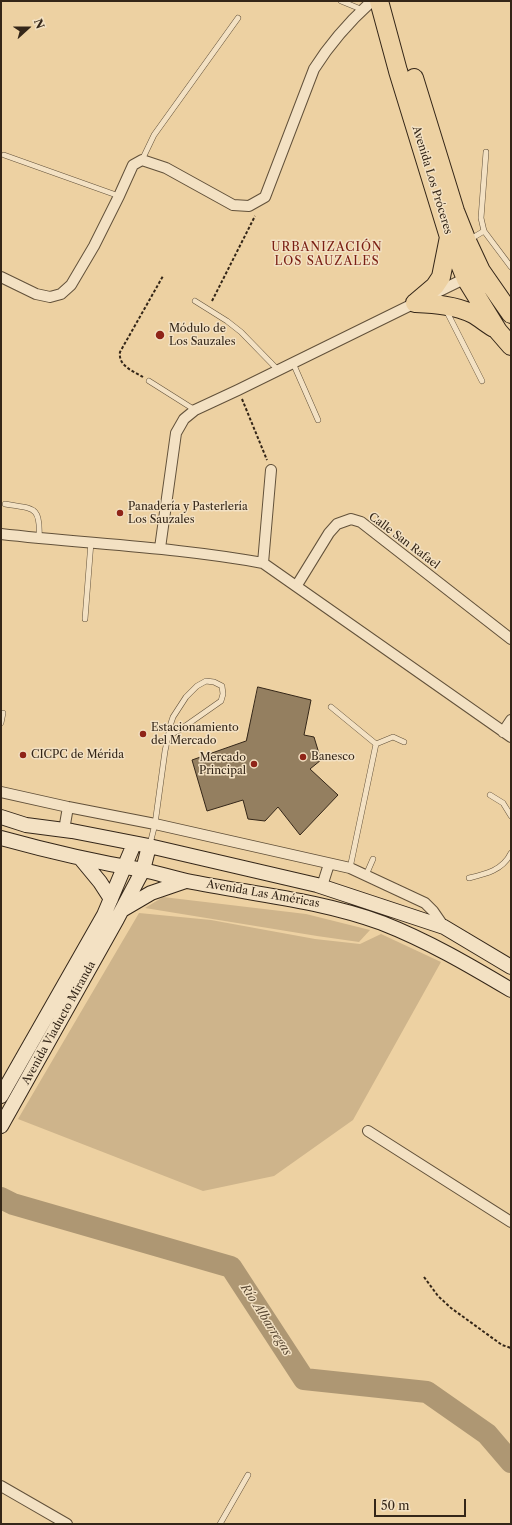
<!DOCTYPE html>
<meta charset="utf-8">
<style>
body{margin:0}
#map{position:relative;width:512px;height:1525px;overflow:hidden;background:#edd1a2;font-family:"Libre Caslon Text",serif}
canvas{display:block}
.frame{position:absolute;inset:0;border:2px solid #342618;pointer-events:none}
.north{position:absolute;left:8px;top:8px;width:40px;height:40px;-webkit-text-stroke:3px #f3e1c3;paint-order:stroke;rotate:69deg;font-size:11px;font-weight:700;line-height:16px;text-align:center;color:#342618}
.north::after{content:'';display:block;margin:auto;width:14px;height:18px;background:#342618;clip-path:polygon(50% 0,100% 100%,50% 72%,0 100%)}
.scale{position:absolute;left:374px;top:1499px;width:92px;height:18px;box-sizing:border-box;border:2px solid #342618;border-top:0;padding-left:5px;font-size:12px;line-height:14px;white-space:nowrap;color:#342618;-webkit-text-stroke:3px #f3e1c3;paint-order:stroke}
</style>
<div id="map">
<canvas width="512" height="1525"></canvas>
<div class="frame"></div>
<div class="north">N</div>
<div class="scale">50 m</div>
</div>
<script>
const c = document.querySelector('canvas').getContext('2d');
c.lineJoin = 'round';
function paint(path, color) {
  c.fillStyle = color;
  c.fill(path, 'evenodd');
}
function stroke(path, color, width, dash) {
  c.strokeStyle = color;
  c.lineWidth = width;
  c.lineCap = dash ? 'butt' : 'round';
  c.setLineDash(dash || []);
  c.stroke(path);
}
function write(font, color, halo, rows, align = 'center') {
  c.font = font + ' "Libre Caslon Text",serif';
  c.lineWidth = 3;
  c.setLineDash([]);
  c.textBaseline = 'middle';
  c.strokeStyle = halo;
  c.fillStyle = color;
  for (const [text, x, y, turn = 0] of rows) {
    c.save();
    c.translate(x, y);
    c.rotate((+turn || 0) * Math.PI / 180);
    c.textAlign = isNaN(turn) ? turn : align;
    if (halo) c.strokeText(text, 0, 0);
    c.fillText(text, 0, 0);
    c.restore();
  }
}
const green = new Path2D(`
 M163,897L306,914L370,930L359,942L317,936L145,908Z
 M139,913L211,920L315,939L360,944L381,934L441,962L353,1120L274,1176L203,1191L18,1119Z`);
const river = new Path2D(`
 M1,1198L13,1204L231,1267L304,1379L427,1392L487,1434L511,1462`);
const building = new Path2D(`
 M258,687L311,700L304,735L314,737L321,760L310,769L338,795L300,835L278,807L265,821L248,819L243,800L207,811L192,760L246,741Z`);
const path = new Path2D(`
 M212,301L255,216
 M143,377C133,371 118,366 120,352L163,276
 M242,399L267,460
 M424,1277L438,1296L451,1308L502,1345L511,1348`);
const lane = new Path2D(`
 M341,1L363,10
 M4,155L119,196
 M142,160L154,135L238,18
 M484,231L481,218L486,152
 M469,240L484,231L511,267
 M195,301L227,321L241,332L278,370
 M446,310L482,381
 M293,363L318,420
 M149,381L195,410
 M5,504C33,509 41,505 39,538
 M85,619L91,542
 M331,707L376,744
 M1,723L3,713
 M376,744L393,737L404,742
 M490,795L503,803L511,816
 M150,844L155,824L165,751L171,723L173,717L186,697L197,686L206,681L214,682L222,686L223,694L221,701L181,729L168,736
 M350,868L376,744
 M366,875L373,859
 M469,878C486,874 503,870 511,853
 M220,1524L248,1475`);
const street = new Path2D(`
 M1,277L36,294L50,297L61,294L71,285L94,246L119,196L133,165L142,160L166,168L233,205L249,206L265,197L314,69C329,45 351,20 372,1
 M1,534C88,544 176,547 263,563L511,737
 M160,548L176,433L184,419L195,410L238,390L470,276
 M263,563L271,470
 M297,585L329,533L337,524L351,519L361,522L511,639
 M503,732L511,720
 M1,792L68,807L155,824L350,868L425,903L433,911L444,927
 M64,830L68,807
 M322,886L329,864
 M368,1131L511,1222
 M1,1486L67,1524`);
const secondary = new Path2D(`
 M1,817L26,825L72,831L149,846L317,885L444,927L511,967
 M1,838C48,851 95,862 143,870C158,873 172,878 187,881C252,894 319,900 382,923C428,941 469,965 511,990
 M81,859L100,882L111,899
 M122,910L151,893L186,881
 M1,1096L104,915L134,844
 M1,1126L117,919L143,870L149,846`);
const highway = new Path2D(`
 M379,1L398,71L449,237L466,279L498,331L511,346
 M414,78L455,211L467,241L481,271L511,314
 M415,303C434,304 455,305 473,314C480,318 487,324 494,328
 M415,303L435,286L441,277L449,237`);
const markers = [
 [160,335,5,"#8f2418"],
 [120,513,4,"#8f2418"],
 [143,734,4,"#8f2418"],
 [23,755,4,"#8f2418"],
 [303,757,4,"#8f2418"],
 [254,764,4,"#8f2418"]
];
const streetNames = [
 ["Avenida Los Próceres",432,180,73],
 ["Calle San Rafael",404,541,37],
 ["Avenida Las Américas",263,894,10],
 ["Avenida Viaducto Miranda",59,1023,-61]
];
const poiNames = [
 ["Módulo de",169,329],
 ["Los Sauzales",169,342],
 ["Panadería y Pasterlería",128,507],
 ["Los Sauzales",128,520],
 ["Estacionamiento",151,728],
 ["del Mercado",151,741],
 ["CICPC de Mérida",31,755],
 ["Banesco",311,757],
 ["Mercado",246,758,"right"],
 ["Principal",246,771,"right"]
];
const neighbourhoodNames = [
 ["URBANIZACIÓN",327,248],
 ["LOS SAUZALES",327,262]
];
const waterNames = [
 ["Río Albarregas",266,1320,57]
];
paint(green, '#ceb48b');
stroke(river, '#ae9773', 22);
paint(building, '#947f60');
stroke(building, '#342618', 1);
stroke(lane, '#62513a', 6);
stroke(street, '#62513a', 12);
stroke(secondary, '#342618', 16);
stroke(highway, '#342618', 20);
stroke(path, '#342618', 2, [3, 2]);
stroke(lane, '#f3e1c3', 5);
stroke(street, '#f3e1c3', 10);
stroke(secondary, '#f3e1c3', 14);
stroke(highway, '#edd1a2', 18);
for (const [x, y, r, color] of markers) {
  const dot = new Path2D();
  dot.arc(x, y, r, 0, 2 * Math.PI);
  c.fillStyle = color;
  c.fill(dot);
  stroke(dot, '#f3e1c3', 1.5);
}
write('11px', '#342618', '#f3e1c3', streetNames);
write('11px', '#342618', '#f3e1c3', poiNames, 'left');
c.letterSpacing = '1px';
write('12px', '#7a1f14', '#f3e1c3', neighbourhoodNames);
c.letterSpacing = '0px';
write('italic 12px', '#594833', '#f3e1c3', waterNames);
</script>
